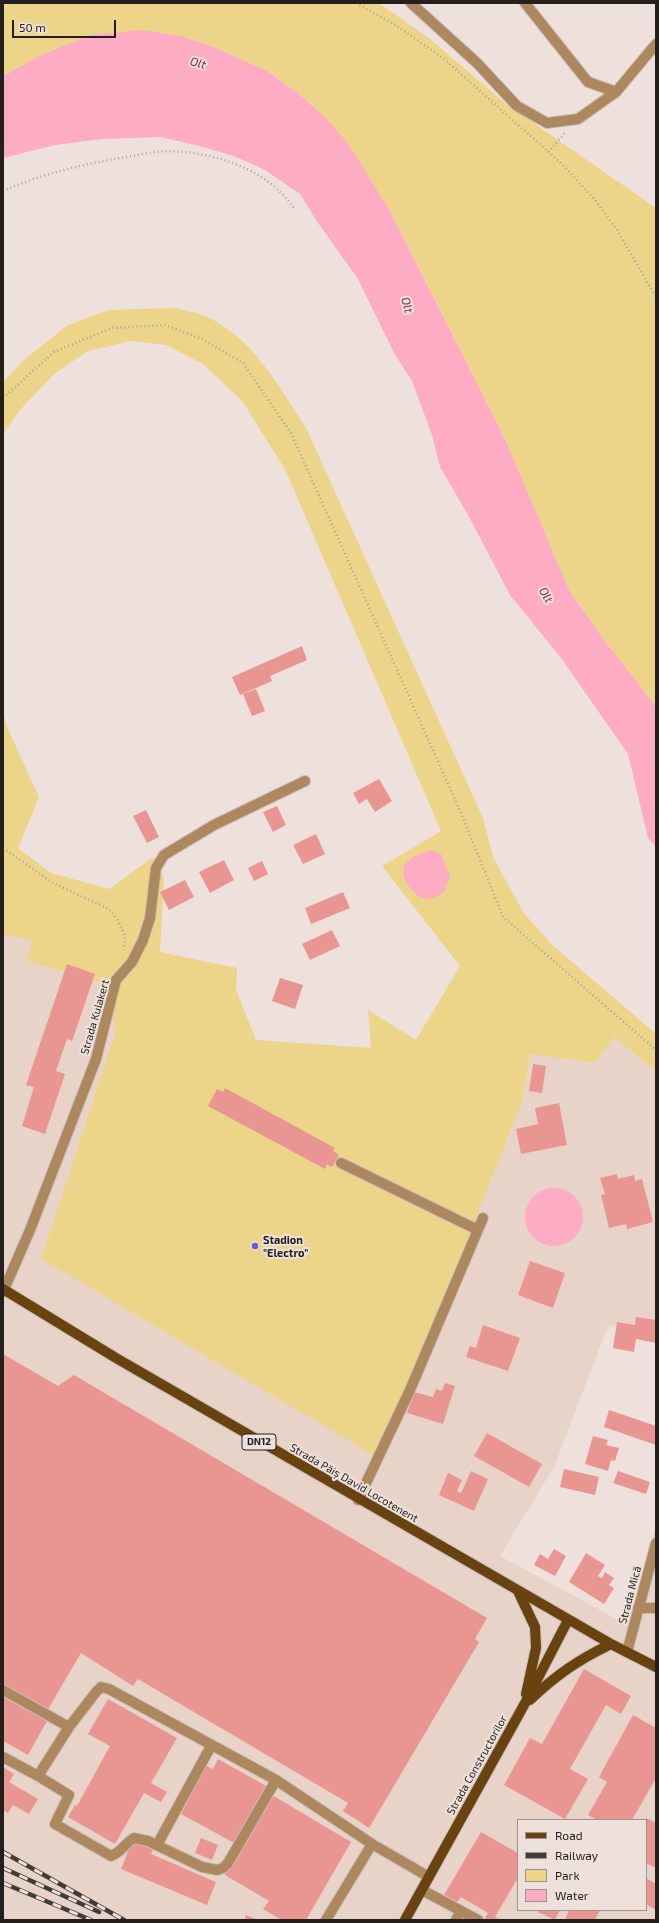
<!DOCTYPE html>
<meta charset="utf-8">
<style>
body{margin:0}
#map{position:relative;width:659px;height:1923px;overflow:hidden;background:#eee1db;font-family:"Exo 2",sans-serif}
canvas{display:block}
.frame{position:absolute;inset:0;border:4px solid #241f1d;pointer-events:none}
.legend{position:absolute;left:517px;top:1819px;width:130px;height:92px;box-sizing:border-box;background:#eee1db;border:1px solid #9d938f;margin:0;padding:5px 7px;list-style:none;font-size:12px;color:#241f1d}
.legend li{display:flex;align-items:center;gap:8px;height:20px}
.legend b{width:20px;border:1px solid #9d938f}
.scale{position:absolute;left:12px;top:20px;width:104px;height:18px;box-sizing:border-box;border:2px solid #241f1d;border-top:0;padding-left:5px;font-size:12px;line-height:14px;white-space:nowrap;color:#241f1d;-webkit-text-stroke:3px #eee1db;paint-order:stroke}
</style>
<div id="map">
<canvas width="659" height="1923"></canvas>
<div class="frame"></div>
<ul class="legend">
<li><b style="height:5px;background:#68430f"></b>Road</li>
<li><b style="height:5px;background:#423c39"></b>Railway</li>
<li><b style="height:11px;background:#ecd488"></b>Park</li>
<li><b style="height:11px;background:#fdacc4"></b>Water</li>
</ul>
<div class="scale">50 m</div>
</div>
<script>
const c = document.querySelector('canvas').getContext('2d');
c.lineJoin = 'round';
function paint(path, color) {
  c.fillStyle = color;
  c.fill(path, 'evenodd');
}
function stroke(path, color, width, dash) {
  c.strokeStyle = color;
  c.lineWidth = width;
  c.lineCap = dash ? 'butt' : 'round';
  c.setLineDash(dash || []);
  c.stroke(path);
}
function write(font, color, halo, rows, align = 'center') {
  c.font = font + ' "Exo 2",sans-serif';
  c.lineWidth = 4;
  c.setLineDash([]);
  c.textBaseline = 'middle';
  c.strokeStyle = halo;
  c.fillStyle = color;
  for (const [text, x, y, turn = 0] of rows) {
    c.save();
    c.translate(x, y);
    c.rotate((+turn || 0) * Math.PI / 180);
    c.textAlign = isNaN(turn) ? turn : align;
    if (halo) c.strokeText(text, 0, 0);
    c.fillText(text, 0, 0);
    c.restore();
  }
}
const built = new Path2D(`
 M3,935L33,940L28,961L108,985L116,1031L41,1259L377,1456L470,1233L522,1102L530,1054L595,1063L614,1037L656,1072V1322L608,1326L554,1467L500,1556L628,1625L656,1525V1920H3ZM518,1820H646V1910H518Z`);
const green = new Path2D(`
 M3,3H379L430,39L506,104L656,208V706L604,640L569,590L505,439L390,211L325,117L294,90L267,71L214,47L184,37L91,35L41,55L3,76Z
 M176,308C185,311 196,312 205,316C253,337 279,387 306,428L483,818L493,857L523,912L551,944L656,1034V1072L614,1037L595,1063L530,1054L522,1102L470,1233L377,1457L41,1259L116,1031L108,985L27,961L33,940L3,935V709L6,725L39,797L18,848L51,873L109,889L153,857L164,879L160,952L237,968L236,990L256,1040L371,1048L368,1010L416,1040L460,966L382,866L441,831L285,469L242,401L203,364L166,345L131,341L88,351L54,374L19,411L3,434V382L25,359L68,325L109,310Z`);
const water = new Path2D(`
 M144,30L184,37L214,47L267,71L294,90L325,117L349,145L390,211L505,439L569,590L604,640L656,706V847L648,838L628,754L561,658L510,595L468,515L440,467L432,435L412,381L394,353L358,279L318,223L300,194L265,170L234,156L203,147L161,137L102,139L55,145L3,158V76L41,55L91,35Z
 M431,850L441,854L450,876L444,892C439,895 433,899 427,899C414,898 396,874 406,863C412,856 423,853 431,850Z
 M525 1217a29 29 0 1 1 58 0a29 29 0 1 1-58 0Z`);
const building = new Path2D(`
 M302,646L307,660L270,676L272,681L240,695L232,677Z
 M256,689L265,711L252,716L243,694Z
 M379,779L392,801L375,812L367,799L359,804L353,793Z
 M277,806L286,825L273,832L263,812Z
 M146,810L159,837L147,843L133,816Z
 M316,834L325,854L303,864L293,845Z
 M224,860L234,880L210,893L199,872Z
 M262,861L268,874L254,881L248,868Z
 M185,880L194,897L169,910L160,892Z
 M343,892L350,908L311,924L305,908Z
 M332,930L340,946L310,960L302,944Z
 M67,964L95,974L72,1041L67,1039L56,1071L65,1074L45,1134L22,1126L34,1087L26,1085Z
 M280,978L303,985L295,1009L272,1001Z
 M533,1064L546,1066L542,1093L529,1091Z
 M225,1088L335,1148L333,1151L339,1155L332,1167L327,1164L325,1169L208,1106L217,1089L223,1092Z
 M559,1103L567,1145L521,1154L516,1129L538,1124L535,1108Z
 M617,1174L618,1179L634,1175L635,1181L642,1179L653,1222L627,1229L626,1224L609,1228L601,1195L605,1194L600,1178Z
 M530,1261L565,1273L553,1308L518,1295Z
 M636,1317L656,1320V1343L636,1339L634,1352L613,1348L617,1322L635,1325Z
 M483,1325L520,1338L508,1371L466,1357L470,1346L476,1348Z
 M3,1354L58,1386L74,1375L487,1618L475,1639L479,1642L369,1828L343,1811L348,1803L138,1679L133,1686L81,1653L47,1711L3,1684Z
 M445,1383L455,1386L443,1424L407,1413L414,1392L433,1397L436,1389L442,1391Z
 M609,1410L656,1426V1445L604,1427Z
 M487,1433L542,1464L529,1487L474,1456Z
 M593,1436L608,1440L606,1445L619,1448L615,1461L611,1460L608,1471L585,1464Z
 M564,1469L599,1477L595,1495L560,1487Z
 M471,1471L488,1479L474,1511L439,1495L448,1473L462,1480L457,1491L461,1493Z
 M618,1471L650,1482L646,1494L613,1483Z
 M554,1549L566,1556L555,1576L534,1565L540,1554L548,1559Z
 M586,1553L605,1565L598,1576L602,1578L605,1572L614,1578L609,1585L614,1588L604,1604L569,1582Z
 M584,1669L631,1696L621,1714L606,1705L570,1769L588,1779L565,1819L504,1785L530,1738L542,1744Z
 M3,1697L47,1721L28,1755L3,1741Z
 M108,1699L177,1738L151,1783L167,1792L161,1802L144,1793L115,1844L68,1817L75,1805L77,1806L110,1746L88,1734Z
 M633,1715L656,1728V1778L632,1820H597L588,1815L607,1782L599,1777Z
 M218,1759L268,1787L236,1844L181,1814L189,1799L187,1798L205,1765L213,1769Z
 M3,1767L14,1774L9,1782L38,1799L29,1814L13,1805L8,1813L3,1810Z
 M272,1795L351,1842L306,1920H282L263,1909L269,1901L225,1875Z
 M646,1818L656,1823V1868L646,1863Z
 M481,1832L518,1853V1883L516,1881L495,1917L501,1920H488L485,1918L488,1913L461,1897L457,1902L444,1895Z
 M201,1838L218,1845L212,1860L195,1853Z
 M132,1841L153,1850L151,1854L216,1882L207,1905L121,1869Z
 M646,1878L656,1884V1910L646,1904Z
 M539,1910H560L555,1920L538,1912Z
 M569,1910H600L595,1920H565Z
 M246,1915L258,1920H244Z`);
const path = new Path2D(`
 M356,3L397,26L443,58L562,164L595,200L617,230L656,297
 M548,152L565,133
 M3,191C44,173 88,163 132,156C144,154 157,151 168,151C215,152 267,169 294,208
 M3,398L54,352L111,328L165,325L202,339L243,363L291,433L461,813L503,917L656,1050
 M3,848L53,883L109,909L118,920L125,936L124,950`);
const minor = new Path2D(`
 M411,3L477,63L517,106L547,123L578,119L616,92L656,44
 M525,3L588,82L616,92
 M341,1163L478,1230
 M3,1292L30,1230L96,1059L116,980L132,962L143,940L150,918L156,868L164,855L214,825L305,781
 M358,1500L410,1390L483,1218
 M638,1608H656
 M627,1652L656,1543
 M3,1690L69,1727
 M3,1757L38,1776L69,1727L96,1692L101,1687L109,1689L276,1780L372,1844L429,1877
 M38,1776L69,1795L55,1824L111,1856C122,1852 125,1843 134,1838L148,1841L202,1867L217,1870L223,1868L228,1863L276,1780
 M157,1845L211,1746
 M422,1890L478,1920
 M326,1920L372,1844
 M456,1920L461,1911`);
const major = new Path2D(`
 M3,1289L116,1358L611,1644L656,1667
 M518,1591L535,1627L536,1648L526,1694
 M530,1700C556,1675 578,1660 611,1644
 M405,1920L524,1705L568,1620`);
const rail = new Path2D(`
 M3,1852L124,1920
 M3,1868L99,1912
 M3,1883L91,1920`);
const markers = [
 [255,1246,4,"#7357d0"]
];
const shields = [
 [259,1442,34]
];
const shieldNames = [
 ["DN12",259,1442]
];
const streetNames = [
 ["Strada Kulakert",95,1017,-74],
 ["Strada Păiș David Locotenent",354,1483,30],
 ["Strada Mică",630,1595,-75],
 ["Strada Constructorilor",477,1765,-61]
];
const poiNames = [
 ["Stadion",263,1240],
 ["\"Electro\"",263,1253]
];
const waterNames = [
 ["Olt",198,63,16],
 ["Olt",407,305,74],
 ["Olt",546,595,59]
];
paint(built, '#e8d3c9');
paint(green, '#ecd488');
paint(water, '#fdacc4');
paint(building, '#e99692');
stroke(minor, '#cabeb9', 12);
stroke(major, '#cabeb9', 12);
stroke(path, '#ada29e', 2.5, [1, 3]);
stroke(minor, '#ad885f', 10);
stroke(major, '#68430f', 10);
stroke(rail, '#423c39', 4.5);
stroke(rail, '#eee1db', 3, [9]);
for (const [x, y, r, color] of markers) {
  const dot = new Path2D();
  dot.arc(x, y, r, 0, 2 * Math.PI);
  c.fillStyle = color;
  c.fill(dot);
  stroke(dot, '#eee1db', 1.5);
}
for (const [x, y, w] of shields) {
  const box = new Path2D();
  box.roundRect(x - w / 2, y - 8, w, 16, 3);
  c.fillStyle = '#eee1db';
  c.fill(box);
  stroke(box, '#241f1d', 1);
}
write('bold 10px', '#241f1d', null, shieldNames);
write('11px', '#241f1d', '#eee1db', streetNames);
write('bold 11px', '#241f1d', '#eee1db', poiNames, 'left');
write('italic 12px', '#872b4f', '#eee1db', waterNames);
</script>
